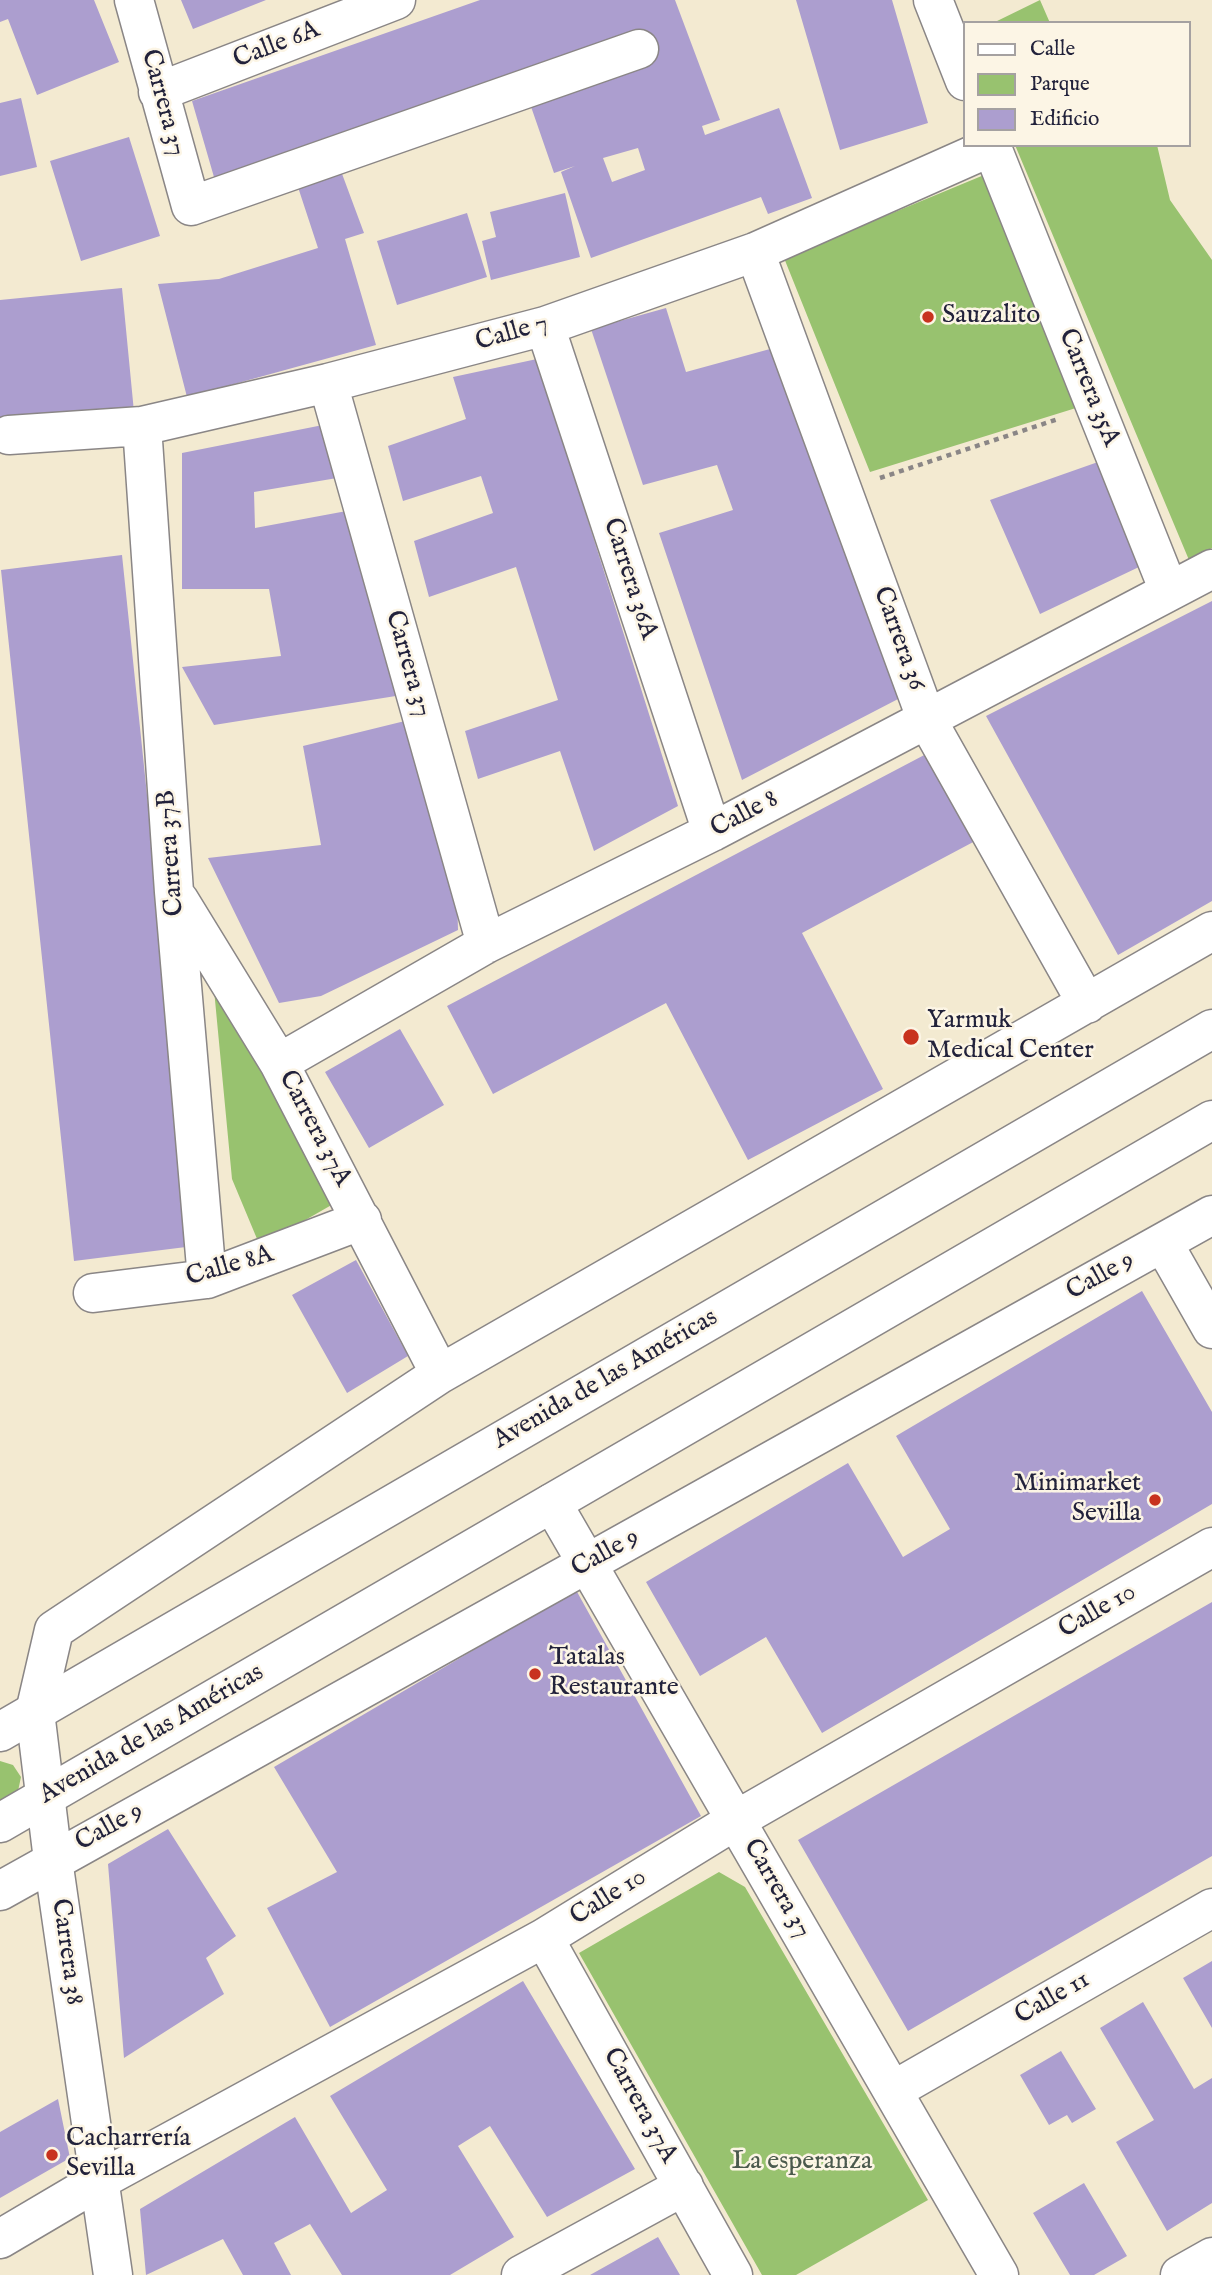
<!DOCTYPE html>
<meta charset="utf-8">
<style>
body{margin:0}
#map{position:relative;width:1212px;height:2275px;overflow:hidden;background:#f3ead1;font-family:"IM FELL English",serif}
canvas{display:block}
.legend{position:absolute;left:963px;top:21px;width:228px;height:126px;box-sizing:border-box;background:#fcf5e5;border:2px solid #a5a1a1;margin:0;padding:9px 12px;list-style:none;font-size:21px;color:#22223b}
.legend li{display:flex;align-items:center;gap:14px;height:35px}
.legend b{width:35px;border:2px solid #a5a1a1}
</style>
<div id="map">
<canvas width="1212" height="2275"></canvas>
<ul class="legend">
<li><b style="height:9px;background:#fff"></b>Calle</li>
<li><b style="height:19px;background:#98c26f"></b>Parque</li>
<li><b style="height:19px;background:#ac9ecf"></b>Edificio</li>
</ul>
</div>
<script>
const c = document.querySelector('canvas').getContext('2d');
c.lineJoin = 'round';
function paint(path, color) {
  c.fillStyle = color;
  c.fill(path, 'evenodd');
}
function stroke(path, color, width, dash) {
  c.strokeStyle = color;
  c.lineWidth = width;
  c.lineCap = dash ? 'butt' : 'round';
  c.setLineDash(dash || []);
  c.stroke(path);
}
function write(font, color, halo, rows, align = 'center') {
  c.font = font + ' "IM FELL English",serif';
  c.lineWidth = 5;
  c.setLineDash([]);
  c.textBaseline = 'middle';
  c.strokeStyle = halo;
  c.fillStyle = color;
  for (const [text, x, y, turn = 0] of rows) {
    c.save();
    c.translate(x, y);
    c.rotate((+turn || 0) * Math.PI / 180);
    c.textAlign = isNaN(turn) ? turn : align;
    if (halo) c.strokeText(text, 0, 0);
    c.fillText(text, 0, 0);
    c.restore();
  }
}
const green = new Path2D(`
 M1040,0L1050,23H993Z
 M1015,145H1157L1170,200L1212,260V548L1189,560Z
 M984,175L1076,408L870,472L784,258Z
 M213,979L335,1203L260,1246L232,1179Z
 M0,1761L13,1765L21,1777L18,1791L0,1804Z
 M719,1872L745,1887L928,2200L796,2275H762L579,1953Z`);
const building = new Path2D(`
 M0,0H94L119,62L37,95L8,19L0,22Z
 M181,0H266L193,29Z
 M480,0H675L720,120L702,126L705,135L779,108L812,198L768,214L761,197L591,258L561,172L575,166L554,173L528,98L216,184L192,101ZM638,148L645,170L612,182L603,158Z
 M796,0H892L928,123L840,150Z
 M21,98L37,167L0,176V103Z
 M129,137L160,236L81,261L50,161Z
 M338,163L364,233L345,239L376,345L187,397L158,284L219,279L318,248L295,178Z
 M565,193L580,257L491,280L482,241L496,237L490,212Z
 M467,213L487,277L397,305L377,241Z
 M122,288L134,412L0,420V300Z
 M666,308L686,372L770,349L900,698L742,780L659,533L733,510L717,465L643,485L591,329Z
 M537,359L678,806L594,851L560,751L478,779L465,731L558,700L516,567L429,597L414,541L493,513L481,476L403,501L388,446L466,419L453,377Z
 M328,424L343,477L254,492L255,528L352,510L402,695L214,725L182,667L281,656L269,589H182V453Z
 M1098,462L1139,567L1040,614L990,500Z
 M122,555L194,1246L74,1261L1,570Z
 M1212,601V901L1118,955L986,716Z
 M409,720L457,895L458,930L321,996L279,1003L208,858L321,845L303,746Z
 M930,752L977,840L802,933L883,1089L748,1160L666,1003L493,1094L447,1006Z
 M400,1029L444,1105L369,1148L325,1072Z
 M356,1260L408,1356L347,1393L292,1295Z
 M1142,1291L1212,1412V1504L822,1733L766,1637L700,1676L646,1582L848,1463L903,1557L950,1529L896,1436Z
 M576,1590L701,1816L330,2027L267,1908L337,1872L274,1767Z
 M1212,1602V1856L908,2031L798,1840Z
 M168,1829L236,1936L206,1958L224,1994L124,2058L108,1864Z
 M1212,1961V2028L1183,1978Z
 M523,1981L635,2169L547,2217L490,2126L458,2146L514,2237L450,2275H342L310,2224L274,2243L291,2275H243L223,2239L146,2275L140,2209L295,2117L351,2213L387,2190L330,2096Z
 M1143,2002L1194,2089L1212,2078V2203L1167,2231L1116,2142L1154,2120L1100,2028Z
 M1061,2051L1096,2109L1072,2123L1067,2115L1049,2125L1020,2075Z
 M58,2099L70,2158L0,2198V2132Z
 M1084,2183L1127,2256L1094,2275H1070L1033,2213Z
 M658,2237L680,2275H590Z`);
const path = new Path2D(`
 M880,478L1058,419`);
const minor = new Path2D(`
 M134,0L191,206L639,49
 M933,0L965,81
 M158,92L396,0
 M991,145L1169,591
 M755,252L926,718L1087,1004
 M545,326L712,832
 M328,383L486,944
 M142,426L174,892L207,1279
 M9,435L142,426L328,383L545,326L755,252L991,147
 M179,900L279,1063L440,1374
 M279,1063L486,944L712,832L1212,569
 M1163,1243L1212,1329
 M93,1293L207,1279L362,1220
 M552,1503L999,2275
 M0,1891L1212,1215
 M544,1938L733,2275
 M894,2090L1212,1908
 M0,2239L100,2180L544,1938L736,1820L1212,1547
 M113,2275L53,1860L35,1712L54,1630L440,1374L1212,931
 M521,2275L684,2186
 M1180,2275L1212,2257`);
const major = new Path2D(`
 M0,1732L1212,1029
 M0,1823L1212,1120`);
const markers = [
 [928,317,7,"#c8321e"],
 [911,1037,9,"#c8321e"],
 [1155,1500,7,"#c8321e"],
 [535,1674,7,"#c8321e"],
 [52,2155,7,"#c8321e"]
];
const streetNames = [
 ["Calle 6A",277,46,-21],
 ["Carrera 37",162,103,75],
 ["Calle 7",512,334,-16],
 ["Carrera 35A",1088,388,68],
 ["Carrera 36A",629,579,72],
 ["Carrera 36",898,639,70],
 ["Carrera 37",407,664,74],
 ["Calle 8",745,815,-28],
 ["Carrera 37B",172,853,-94],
 ["Carrera 37A",314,1129,62],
 ["Calle 8A",230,1267,-16],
 ["Calle 9",1101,1277,-29],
 ["Avenida de las Américas",606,1380,-30],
 ["Calle 9",606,1554,-29],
 ["Calle 10",1098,1612,-30],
 ["Avenida de las Américas",152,1735,-30],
 ["Calle 9",110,1828,-29],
 ["Carrera 37",776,1889,60],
 ["Calle 10",609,1898,-32],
 ["Carrera 38",66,1952,82],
 ["Calle 11",1053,1999,-30],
 ["Carrera 37A",639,2106,61]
];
const poiNames = [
 ["Sauzalito",942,317],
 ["Yarmuk",927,1022],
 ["Medical Center",927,1052],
 ["Minimarket",1141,1485,"right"],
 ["Sevilla",1141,1515,"right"],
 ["Tatalas",549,1659],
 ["Restaurante",549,1689],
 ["Cacharrería",66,2140],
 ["Sevilla",66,2170]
];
const parkNames = [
 ["La esperanza",802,2163]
];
paint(green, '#98c26f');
paint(building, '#ac9ecf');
stroke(minor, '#8a8686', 41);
stroke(major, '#8a8686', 41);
stroke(path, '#8a8686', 4.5, [5, 5]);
stroke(minor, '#fff', 38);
stroke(major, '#fff', 38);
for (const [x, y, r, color] of markers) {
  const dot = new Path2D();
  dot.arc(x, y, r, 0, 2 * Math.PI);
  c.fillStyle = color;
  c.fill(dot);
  stroke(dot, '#fcf5e5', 2.5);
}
write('26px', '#22223b', '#fcf5e5', streetNames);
write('26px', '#22223b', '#fcf5e5', poiNames, 'left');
write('26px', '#4b5a4d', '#fcf5e5', parkNames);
</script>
